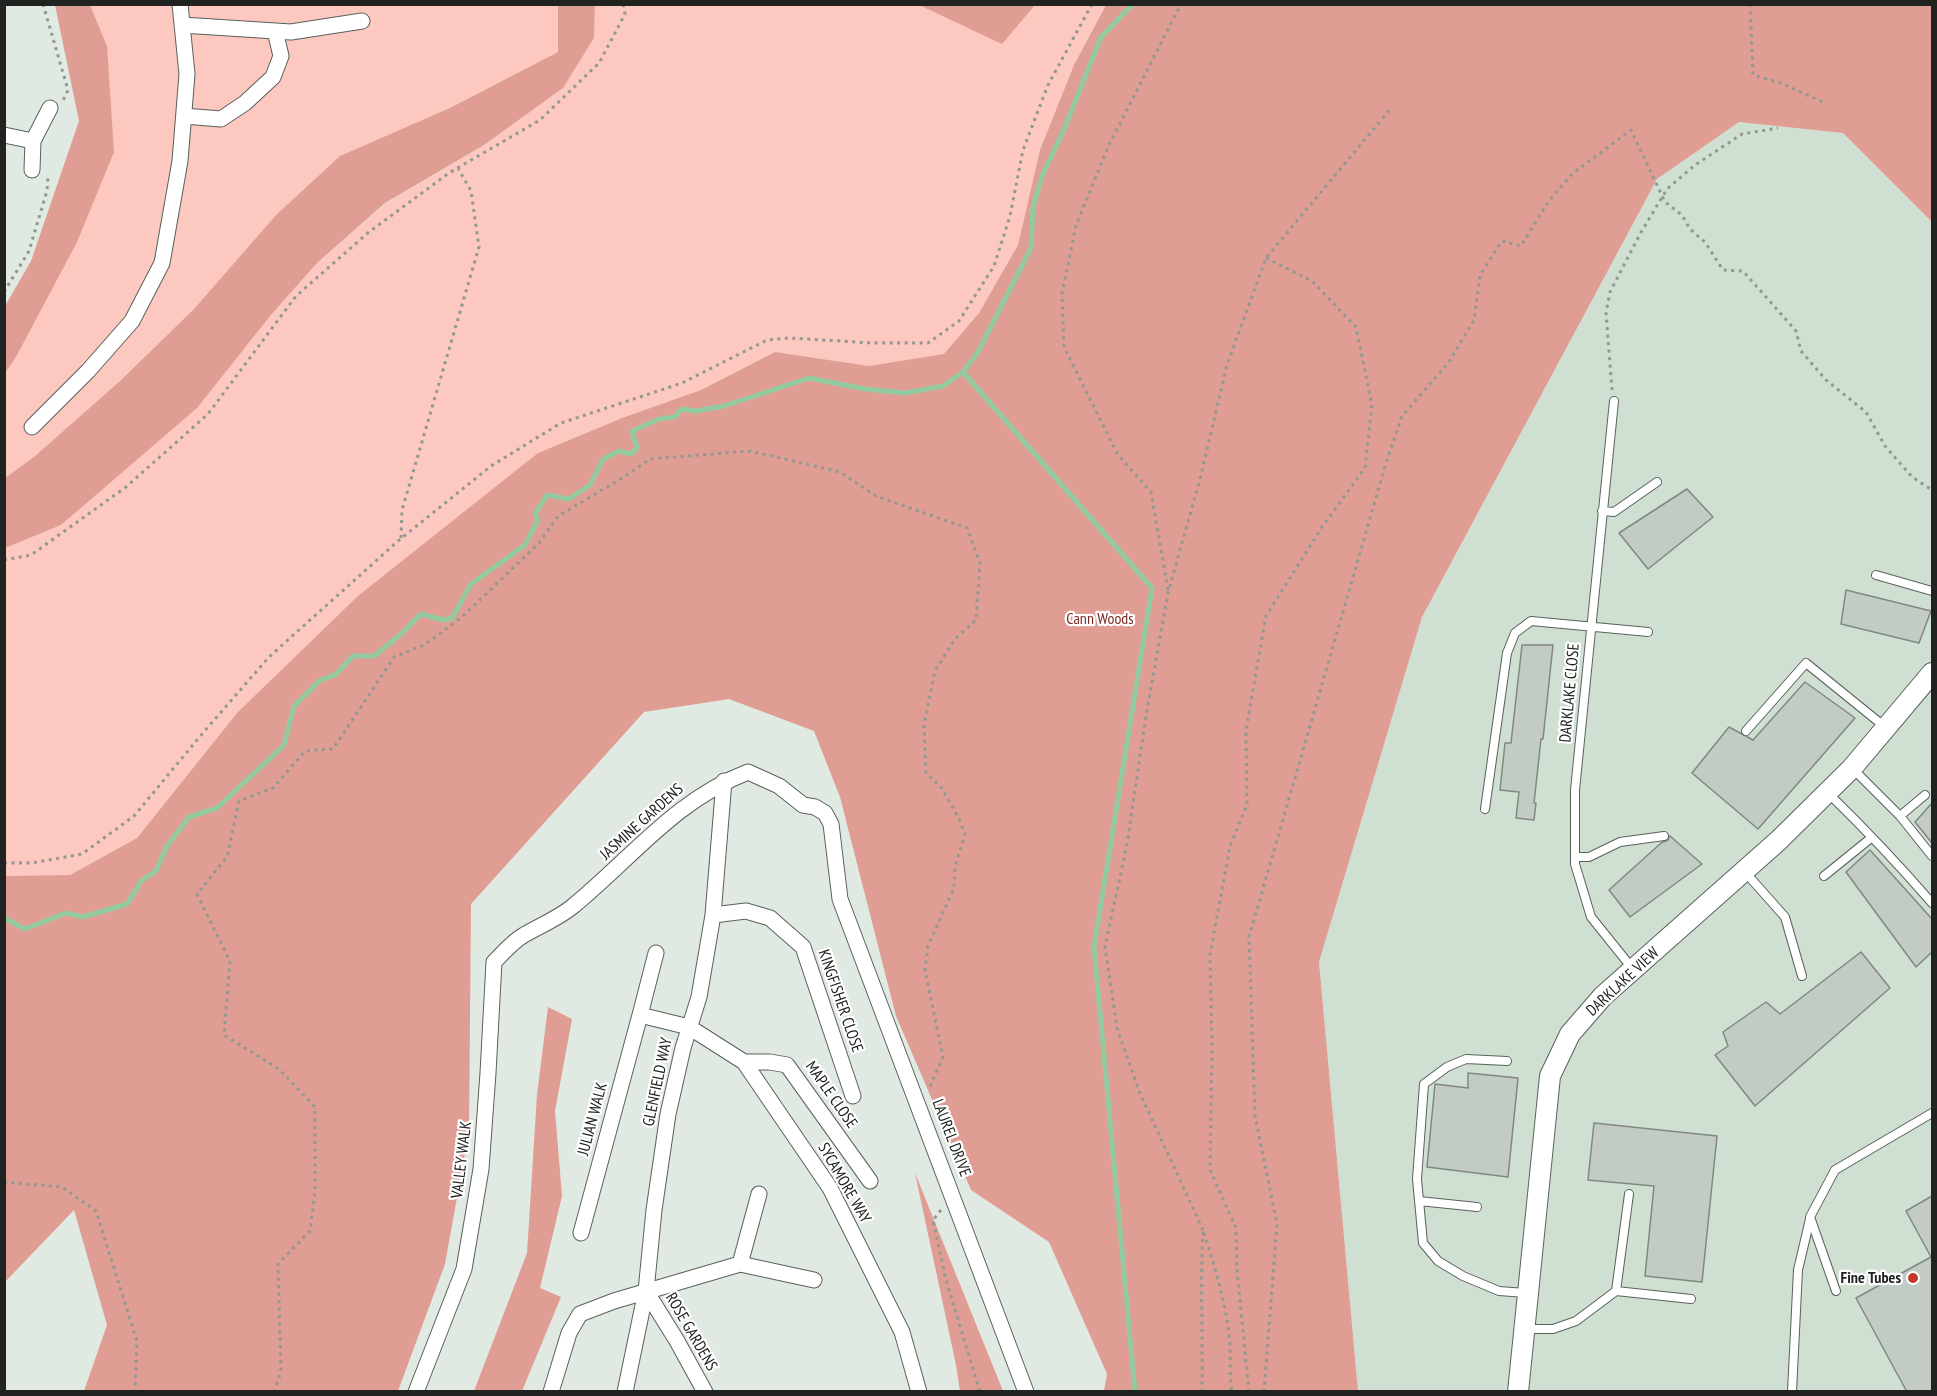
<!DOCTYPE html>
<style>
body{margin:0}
#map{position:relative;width:1937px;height:1396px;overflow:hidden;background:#e0e9e2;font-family:"PT Sans Narrow",sans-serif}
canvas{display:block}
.frame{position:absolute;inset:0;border:6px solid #202320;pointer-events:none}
</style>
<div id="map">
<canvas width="1937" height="1396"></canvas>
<div class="frame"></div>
</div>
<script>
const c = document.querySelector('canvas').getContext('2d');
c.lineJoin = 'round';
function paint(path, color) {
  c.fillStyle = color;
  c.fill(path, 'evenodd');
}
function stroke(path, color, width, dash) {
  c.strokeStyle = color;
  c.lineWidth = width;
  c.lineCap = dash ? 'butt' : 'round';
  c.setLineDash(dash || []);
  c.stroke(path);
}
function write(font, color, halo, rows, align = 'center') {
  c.font = font + ' "PT Sans Narrow",sans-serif';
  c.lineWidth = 4.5;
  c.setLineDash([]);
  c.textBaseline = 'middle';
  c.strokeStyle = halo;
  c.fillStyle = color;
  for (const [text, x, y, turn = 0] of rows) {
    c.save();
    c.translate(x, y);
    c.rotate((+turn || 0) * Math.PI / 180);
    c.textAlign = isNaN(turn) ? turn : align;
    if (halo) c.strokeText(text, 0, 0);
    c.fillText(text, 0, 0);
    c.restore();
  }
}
const built = new Path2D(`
 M1739,122L1843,133L1932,222V1391H1358L1319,962L1422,617L1657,179Z`);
const green = new Path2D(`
 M90,5H558V52L450,108L340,156L276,215L194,309L120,381L35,456L5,478L4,373L16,357L107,46Z
 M595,5H919L1002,43L1035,5H1106L1074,65L1040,150L1018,245L979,313L944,355L869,366L775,352L701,390L622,418L538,453L237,713L137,838L70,875L5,876L4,548L61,525L270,316L317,263L386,203L484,145L563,88L594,38Z`);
const forest = new Path2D(`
 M55,5H90L107,46L114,152L77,242L16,357L5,373V306L31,261L79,121Z
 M558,5H595L594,38L563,88L484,145L385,203L317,263L270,316L197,408L61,525L5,548V478L35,456L120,381L194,309L276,215L340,156L450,108L558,52Z
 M919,5H1035L1002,44Z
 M1106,5H1932V222L1843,133L1739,122L1657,179L1422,617L1319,962L1358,1391H1104L1107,1374L1049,1242L971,1190L896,1016L840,797L814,731L729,699L644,712L471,904L469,1131L445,1264L398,1391H84L107,1325L74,1210L5,1282V876L70,875L137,838L237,713L358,596L538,453L622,418L701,390L775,352L869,366L944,354L979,313L1018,245L1040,150L1074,65Z
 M548,1007L572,1019L555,1111L562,1196L540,1288L561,1297L522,1391H474L527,1253L537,1095Z
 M915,1173L1003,1391H960L956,1365Z`);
const stream = new Path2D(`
 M963,372L1152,588L1094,947L1135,1392
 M4,918L25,929L66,913L83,917L127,904L141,881L156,871L167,846L189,817L217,808L284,745L294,706L320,680L335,675L353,656H374L401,634L421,614L444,620L452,618L471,584L525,545L538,520L535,514L547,495L569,499L590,485L603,459L619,451L631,454L637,448L632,431L659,419L675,417L681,409L696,411L724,406L809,378L865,389L905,393L943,386L963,372L978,352L1031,248L1033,207L1042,176L1065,127L1101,37L1133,4`);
const building = new Path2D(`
 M1687,489L1713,517L1648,569L1619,533Z
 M1846,590L1931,611L1919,643L1841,624Z
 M1522,645H1553L1543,739H1541L1534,803H1536L1534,820L1516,818L1519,792L1500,790L1505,743H1511Z
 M1805,682L1855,718L1758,829L1692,773L1729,727L1753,740Z
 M1932,803V843L1915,822Z
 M1670,836L1702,864L1630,917L1609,890L1661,843L1668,840Z
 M1870,850L1932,919V952L1916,967L1846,872Z
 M1861,952L1890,988L1755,1106L1715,1055L1728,1046L1723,1032L1766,1002L1780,1014Z
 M1468,1073L1518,1078L1508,1177L1427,1167L1435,1084L1468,1088Z
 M1594,1123L1717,1136L1702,1282L1645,1276L1654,1186L1588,1180Z
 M1932,1196V1392H1907L1856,1298L1931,1257L1906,1211Z`);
const path = new Path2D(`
 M43,4L68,90L63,101
 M1750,4L1753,75L1781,83L1825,103
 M4,292L29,251L47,191L48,177
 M1612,390L1606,313L1610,292L1640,234L1667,189L1695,165L1742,134L1778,128
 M401,538L402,510L479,247L471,191L458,168
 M4,560L31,555L126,487L208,414L296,296L369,232L449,173L540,120L599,63L625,14L623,4
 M1168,590L1151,492L1118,455L1064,347L1062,294L1076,225L1109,145L1181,4
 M4,863H32L82,854L134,816L202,734L269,657L398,541L491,466L561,423L682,383L767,340L789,338L873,343H928L959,321L994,266L1010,216L1023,150L1048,85L1092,4
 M4,1182L62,1187L96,1211L137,1341L135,1392
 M941,1210L933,1220L946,1280L980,1392
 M1203,1230L1139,1091L1117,1028L1105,947L1127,844L1146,716L1168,593L1200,479L1227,365L1266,258L1392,107
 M274,1392L281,1371L278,1264L310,1231L315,1192V1107L279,1069L224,1035L230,961L197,894L227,857L239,801L273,788L305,751L333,749L394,657L426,644L462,617L539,543L558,516L624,477L650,459L750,451L840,472L876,496L967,528L980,563L976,620L955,639L935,671L924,725L926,773L941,787L959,819L965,834L955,866L954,888L928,946L925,970L943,1057L929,1089
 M1202,1392C1203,1338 1200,1284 1203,1230C1215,1267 1227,1306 1230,1345C1231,1360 1229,1376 1232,1392
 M1249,1392L1237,1270L1236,1228L1210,1170L1212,1047L1210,955L1230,846L1247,805L1246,730L1266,616L1322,527L1365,468L1372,405L1356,327L1312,281L1266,258
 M1264,1392L1277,1224L1255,1116L1249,937L1386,463L1402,416L1449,362L1474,320L1480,275L1502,241L1521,246L1548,202L1573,173L1631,130L1665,202L1682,215L1690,229L1705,242L1723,270L1743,271L1796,331L1801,351L1826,380L1866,412L1885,446L1912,477L1932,490`);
const service = new Path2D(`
 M1614,401L1575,790V864L1591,917L1632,968
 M1602,511L1614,512L1657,482
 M1876,575L1932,591
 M1746,731L1806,663L1885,727
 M1853,769L1900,816L1925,795
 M1828,793C1864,828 1899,865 1932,903
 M1485,809L1507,653L1515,633L1531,621L1648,632
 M1900,816L1932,856
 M1575,857H1589L1620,842L1664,836
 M1745,872L1785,917L1802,976
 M1824,876L1871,838
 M1507,1061L1466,1059L1447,1067L1424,1084L1417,1179L1423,1243L1438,1261L1463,1276L1499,1291L1526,1293
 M1419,1201L1477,1207
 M1616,1291L1691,1299
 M1836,1291L1810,1217L1835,1170L1932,1113
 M1526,1329H1553L1576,1321L1616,1291L1629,1194
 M1792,1392L1798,1270L1810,1219`);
const minor = new Path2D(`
 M182,25L291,32L362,21
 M184,116L221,119L245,103L273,77L281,56L275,31
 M4,135L33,141
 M32,170L33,141L50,108
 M32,427L88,371L132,321L162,263L180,161L187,74L180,4
 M713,915L746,911L770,918L803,947L853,1096
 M640,1015L656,953
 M744,1062H770L787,1065L870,1181
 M581,1233L640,1015L689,1027L744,1062L830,1188L902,1332L919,1392
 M740,1264L814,1280
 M646,1291L677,1341L705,1392
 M416,1392L464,1269L481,1169L488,1073L494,962C503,953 513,941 524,935C541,925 557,919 572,907C631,859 675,800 748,772L779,786L803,805L815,807L825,813L831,824L840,899L1026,1392
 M551,1392L569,1333L580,1314L614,1301L740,1264L759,1194
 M625,1392L646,1291L654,1210L668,1114L683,1048L699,997L713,915L724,781`);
const tertiary = new Path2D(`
 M1518,1392L1550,1076L1570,1034L1603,996L1778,841L1852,768L1932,673`);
const markers = [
 [1913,1278,6,"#c5382b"]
];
const parkNames = [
 ["Cann Woods",1100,619]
];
const streetNames = [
 ["DARKLAKE CLOSE",1570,693,-85],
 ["JASMINE GARDENS",642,822,-42],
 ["DARKLAKE VIEW",1623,982,-43],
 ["KINGFISHER CLOSE",840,1001,71],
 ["GLENFIELD WAY",658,1082,-78],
 ["MAPLE CLOSE",831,1095,55],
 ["JULIAN WALK",593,1119,-75],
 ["LAUREL DRIVE",951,1138,69],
 ["VALLEY WALK",462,1160,-83],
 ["SYCAMORE WAY",844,1183,60],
 ["ROSE GARDENS",691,1332,60]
];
const poiNames = [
 ["Fine Tubes",1901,1278]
];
paint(built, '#cfdfd2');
paint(green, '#fcc8c0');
paint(forest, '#e09d93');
stroke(stream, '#94ca9f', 5);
paint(building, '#c3ccc4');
stroke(building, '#808882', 1.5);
stroke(service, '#5a615b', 10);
stroke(minor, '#5a615b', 17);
stroke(tertiary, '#5a615b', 22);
stroke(path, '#919892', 3, [3, 4.5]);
stroke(service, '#fff', 8);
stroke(minor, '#fff', 15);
stroke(tertiary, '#fff', 20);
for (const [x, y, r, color] of markers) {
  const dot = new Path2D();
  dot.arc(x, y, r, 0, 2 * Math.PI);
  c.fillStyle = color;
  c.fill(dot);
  stroke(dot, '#fff', 2);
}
write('16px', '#782921', '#fff', parkNames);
write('16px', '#202320', '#fff', streetNames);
write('bold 16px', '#202320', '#fff', poiNames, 'right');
</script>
